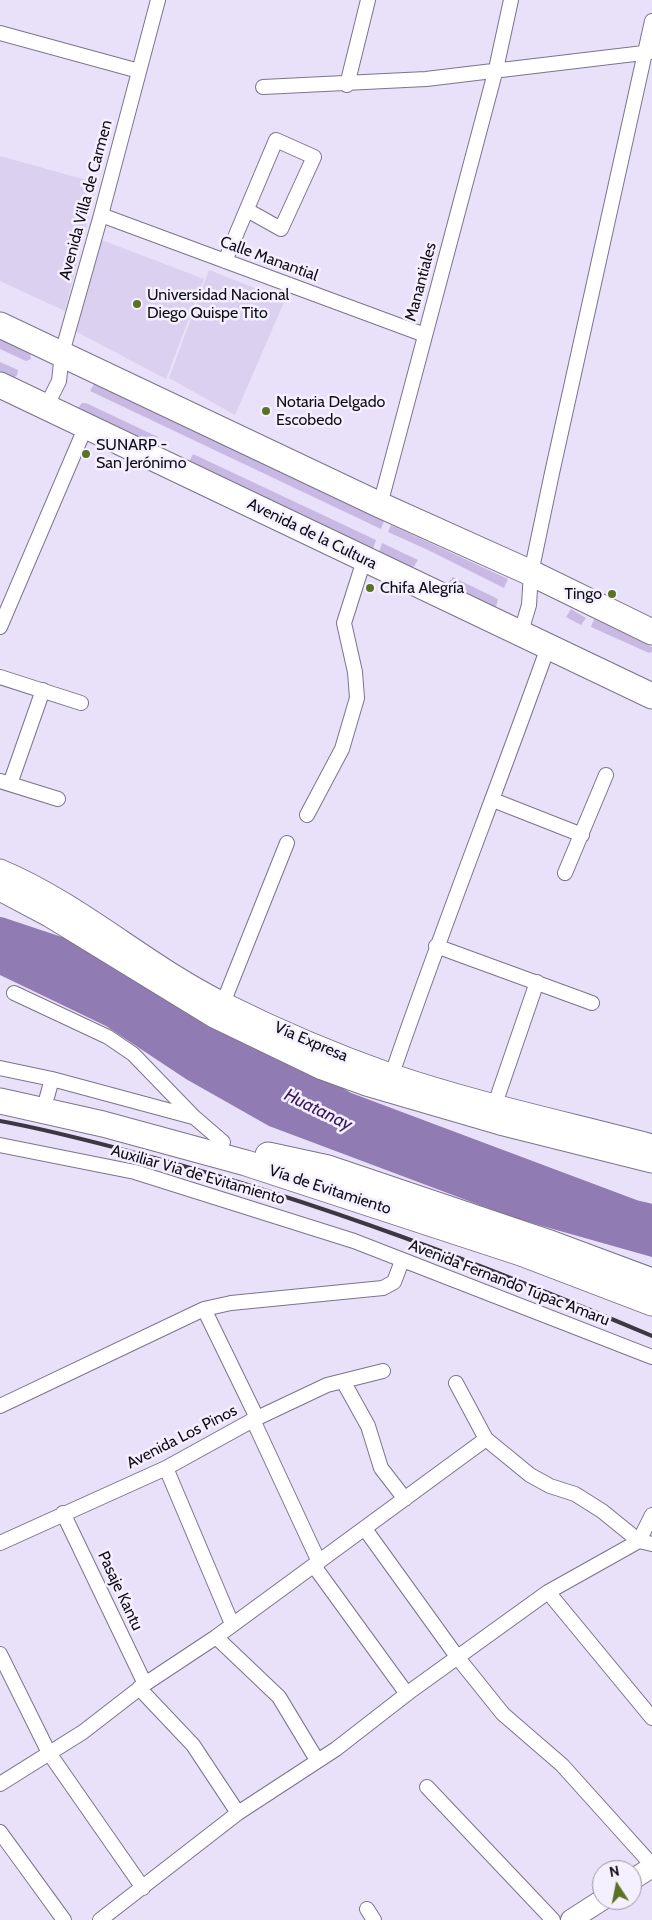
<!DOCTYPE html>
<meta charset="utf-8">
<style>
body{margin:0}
#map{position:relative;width:652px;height:1920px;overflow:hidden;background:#e9e0fa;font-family:Cabin,sans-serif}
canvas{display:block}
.north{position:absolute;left:592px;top:1860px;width:50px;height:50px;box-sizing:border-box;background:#f5f0ff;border:1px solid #9a96a2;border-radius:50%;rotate:349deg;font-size:14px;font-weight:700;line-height:20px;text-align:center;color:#110e16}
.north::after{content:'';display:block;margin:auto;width:18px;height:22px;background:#5b7224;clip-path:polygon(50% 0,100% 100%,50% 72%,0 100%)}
</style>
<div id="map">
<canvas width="652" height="1920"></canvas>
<div class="north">N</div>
</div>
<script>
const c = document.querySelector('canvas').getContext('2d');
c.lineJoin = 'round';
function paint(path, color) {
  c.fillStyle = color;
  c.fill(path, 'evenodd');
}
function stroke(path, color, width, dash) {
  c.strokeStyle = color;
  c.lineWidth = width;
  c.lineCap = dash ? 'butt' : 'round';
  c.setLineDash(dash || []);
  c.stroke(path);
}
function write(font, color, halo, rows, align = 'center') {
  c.font = font + ' Cabin,sans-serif';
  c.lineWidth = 5;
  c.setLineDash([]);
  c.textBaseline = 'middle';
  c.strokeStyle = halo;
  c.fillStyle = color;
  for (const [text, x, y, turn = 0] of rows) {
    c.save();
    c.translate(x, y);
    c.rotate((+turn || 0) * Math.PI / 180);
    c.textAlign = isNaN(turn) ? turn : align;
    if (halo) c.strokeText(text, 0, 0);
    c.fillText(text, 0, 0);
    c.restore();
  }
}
const built = new Path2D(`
 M0,156L97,183L65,311L0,281Z
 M99,239L204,279L166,379L73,330Z
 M209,270L285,300L235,415L169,378Z`);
const green = new Path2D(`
 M0,338L30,352L31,359L26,361L0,349Z
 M0,362L18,370L17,375L13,379L0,373Z
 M95,382L384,521L381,529L90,391Z
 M82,403H86L158,437L152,446L77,409Z
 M193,454L376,540L373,549L188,464Z
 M391,525L508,579L504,588L428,550L388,532Z
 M382,543L418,560L413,568L379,552Z
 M453,577L498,599L496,607L447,584Z
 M571,609L586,618L581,625L566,617Z
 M594,619L652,647V652L649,653L591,627Z`);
const water = new Path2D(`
 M0,930L87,959L161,1004L346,1105L634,1213L652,1217V1257L514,1218L269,1126L186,1079L106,1026L0,975Z`);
const river = new Path2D(`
 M0,930L87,959L161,1004L346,1105L634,1213L652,1217`);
const street = new Path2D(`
 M0,33L139,71
 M347,85L368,0
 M263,87L426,79L652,52
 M101,215L425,335
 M225,261L276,140L314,157L281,229L247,210
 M46,407L59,381L62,353L101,215L158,0
 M380,505L496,69L511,0
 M0,627L86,426
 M521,632L529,605L531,573L552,473L652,21
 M0,677L81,703
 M0,781L58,799
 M10,784L43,690
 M493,800L582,835
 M307,815L342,749L357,698L355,672L344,623L364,560
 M565,873L606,775
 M436,946L592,1003
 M14,993L108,1037L133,1054L194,1117L223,1142
 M223,1003L287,843
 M0,1068L52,1079L193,1117
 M392,1074C441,931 497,790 548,647
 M47,1097L52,1079
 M495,1104L537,982
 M0,1145L135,1172L354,1241L652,1357
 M204,1309L257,1418
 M343,1381L368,1426L381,1468L405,1499
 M456,1383L486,1439L530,1475L550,1486L575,1494L602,1511L639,1541L652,1544
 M0,1406L204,1309L231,1303L383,1288L394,1282L402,1261
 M253,1420L319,1562
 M166,1468L232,1624
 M63,1513L145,1684
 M365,1529L458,1658L503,1714L562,1765L652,1865
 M0,1543L166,1468L253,1420L327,1385L383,1371
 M314,1566L407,1694
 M548,1592L652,1718
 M216,1637L279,1697L317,1760
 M0,1654L49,1753L143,1888
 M139,1688L193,1745L238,1813
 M0,1784L83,1732L145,1684L216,1637L486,1439
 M427,1787L553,1920
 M0,1832L64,1920
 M367,1909L374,1920
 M100,1920L238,1813L336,1749L412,1690L548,1592L639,1541L652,1515`);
const secondary = new Path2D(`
 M632,1880L652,1867
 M571,1920L602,1900`);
const primary = new Path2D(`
 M0,870C81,904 146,965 223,1003C277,1030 333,1054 390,1074C475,1103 565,1122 652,1145
 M0,890L49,916L214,1017L322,1069L366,1085L500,1124L652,1162`);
const highway = new Path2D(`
 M0,325L380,505L531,573L652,632
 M0,385L652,696
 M0,1101L103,1124L246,1163L521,1253L652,1303
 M268,1155L328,1168L547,1242L652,1281`);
const rail = new Path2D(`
 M0,1121C50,1130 98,1143 147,1156C320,1202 487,1266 652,1336`);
const markers = [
 [137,304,5,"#5b7224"],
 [266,411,5,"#5b7224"],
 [86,454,5,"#5b7224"],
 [370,588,5,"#5b7224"],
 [612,594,5,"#5b7224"]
];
const streetNames = [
 ["Avenida Villa de Carmen",86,200,-75],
 ["Calle Manantial",269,259,20],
 ["Manantiales",421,282,-75],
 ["Avenida de la Cultura",312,534,26],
 ["Vía Expresa",311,1042,23],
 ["Auxiliar Via de Evitamiento",198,1175,16],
 ["Vía de Evitamiento",330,1190,18],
 ["Avenida Fernando Túpac Amaru",509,1283,21],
 ["Avenida Los Pinos",182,1437,-27],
 ["Pasaje Kantu",120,1591,65]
];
const poiNames = [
 ["Universidad Nacional",147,295],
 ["Diego Quispe Tito",147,313],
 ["Notaria Delgado",276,402],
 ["Escobedo",276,420],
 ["SUNARP -",96,445],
 ["San Jerónimo",96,463],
 ["Chifa Alegría",380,588],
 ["Tingo",602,594,"right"]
];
const waterNames = [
 ["Huatanay",318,1110,26]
];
paint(built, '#dbd0ef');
paint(green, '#c8b9e4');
paint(water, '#907bb3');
stroke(river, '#907bb3', 26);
stroke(street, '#7c748b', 16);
stroke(secondary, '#7c748b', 22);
stroke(primary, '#7c748b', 23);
stroke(highway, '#7c748b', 27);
stroke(street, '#fff', 14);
stroke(secondary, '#fff', 20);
stroke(primary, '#fff', 21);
stroke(highway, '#fff', 25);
stroke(rail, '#3c3843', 4);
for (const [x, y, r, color] of markers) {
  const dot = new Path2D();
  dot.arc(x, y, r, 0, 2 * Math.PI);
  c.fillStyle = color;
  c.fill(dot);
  stroke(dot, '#f5f0ff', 2);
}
write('16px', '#110e16', '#f5f0ff', streetNames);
write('16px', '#110e16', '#f5f0ff', poiNames, 'left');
write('italic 18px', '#39195e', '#f5f0ff', waterNames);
</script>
